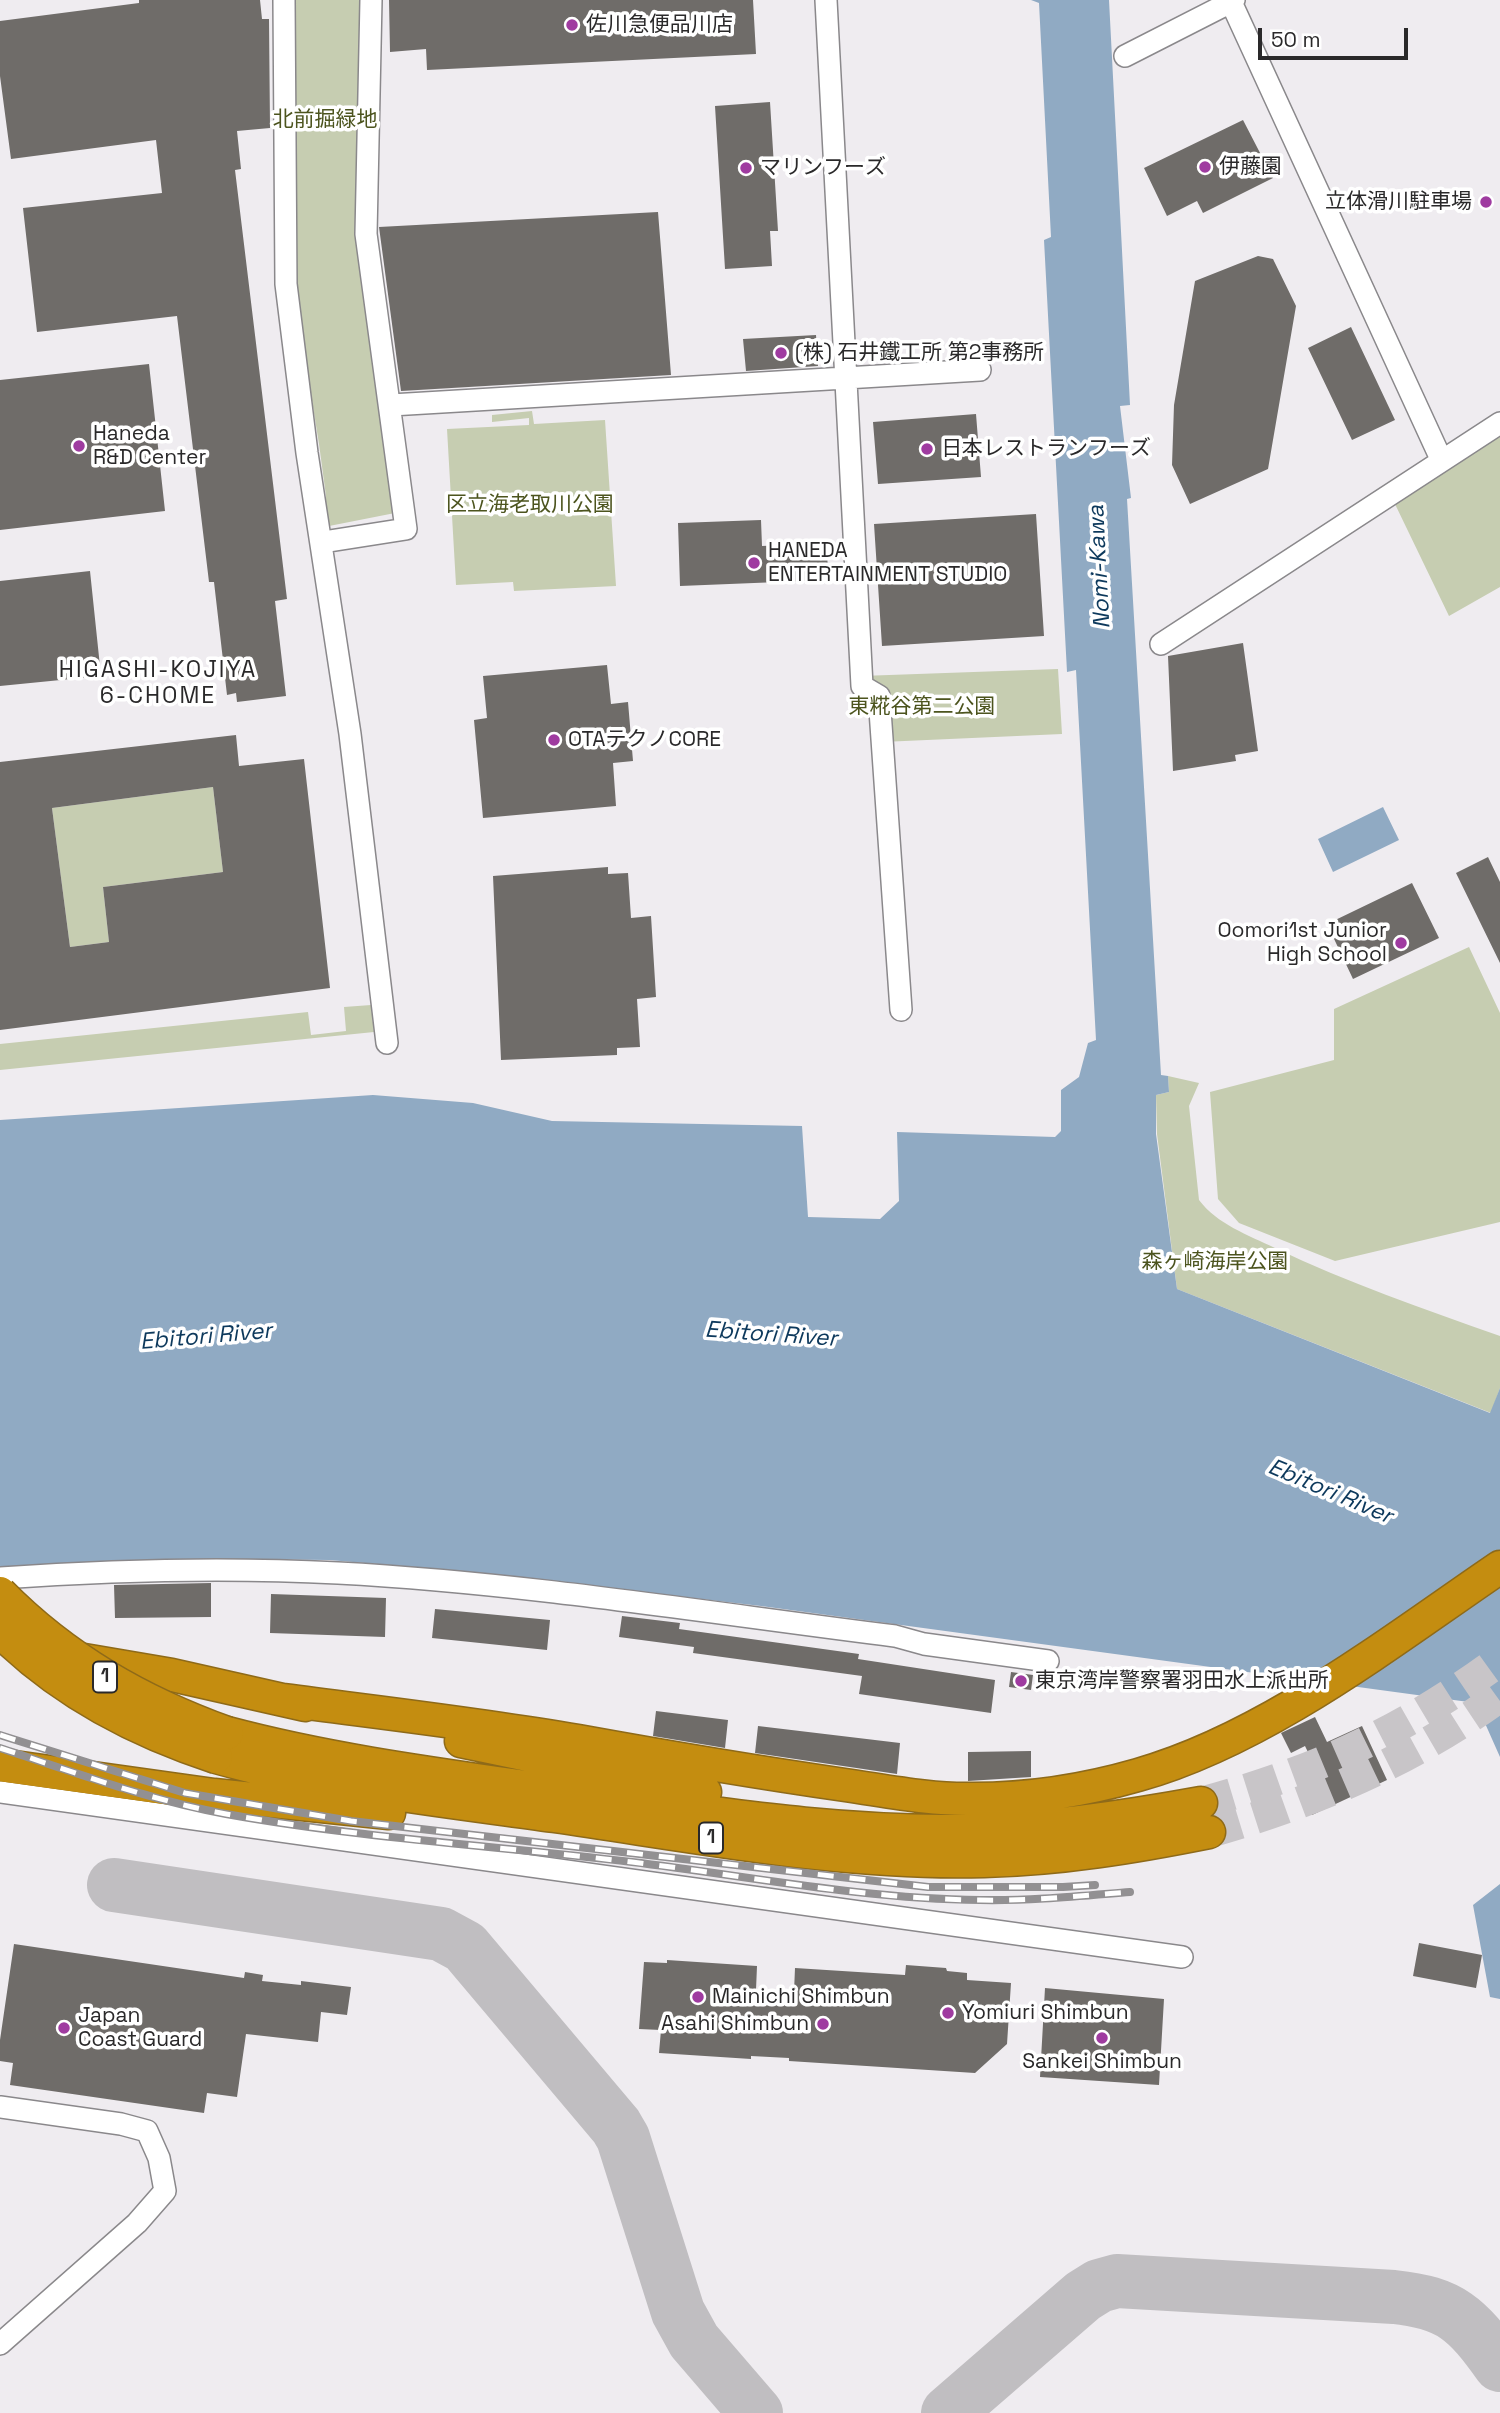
<!DOCTYPE html>
<meta charset="utf-8">
<style>
body{margin:0}
#map{position:relative;width:1500px;height:2413px;overflow:hidden;background:#efecf0;font-family:"Space Grotesk",sans-serif}
canvas{display:block}
.scale{position:absolute;left:1258px;top:28px;width:150px;height:32px;box-sizing:border-box;border:4px solid #2a292a;border-top:0;padding-left:9px;font-size:21px;line-height:24px;white-space:nowrap;color:#2a292a;-webkit-text-stroke:5px #fff;paint-order:stroke}
</style>
<div id="map">
<canvas width="1500" height="2413"></canvas>
<div class="scale">50 m</div>
</div>
<script>
const c = document.querySelector('canvas').getContext('2d');
c.lineJoin = 'round';
function paint(path, color) {
  c.fillStyle = color;
  c.fill(path, 'evenodd');
}
function stroke(path, color, width, dash) {
  c.strokeStyle = color;
  c.lineWidth = width;
  c.lineCap = dash ? 'butt' : 'round';
  c.setLineDash(dash || []);
  c.stroke(path);
}
function write(font, color, halo, rows, align = 'center') {
  c.font = font + ' "Space Grotesk","Noto Sans JP",sans-serif';
  c.lineWidth = 7;
  c.setLineDash([]);
  c.textBaseline = 'middle';
  c.strokeStyle = halo;
  c.fillStyle = color;
  for (const [text, x, y, turn = 0] of rows) {
    c.save();
    c.translate(x, y);
    c.rotate((+turn || 0) * Math.PI / 180);
    c.textAlign = isNaN(turn) ? turn : align;
    if (halo) c.strokeText(text, 0, 0);
    c.fillText(text, 0, 0);
    c.restore();
  }
}
const green = new Path2D(`
 M290,0H365L363,134L395,513L324,527L326,496L319,444L289,258Z
 M532,411L534,424L605,420L616,586L514,591L513,582L456,585L447,429L529,425V418L492,422V415Z
 M1500,433V587L1449,616L1394,502Z
 M1058,669L1062,734L882,742L861,676Z
 M213,787L223,872L103,887L109,942L70,947L52,808Z
 M1469,947L1500,1013V1222L1335,1261L1239,1223L1218,1199L1210,1092L1334,1060V1009Z
 M371,1005L374,1032L0,1070V1044L308,1012L311,1035L346,1031L344,1007Z
 M1168,1076L1199,1083L1189,1106L1199,1200C1217,1224 1248,1235 1275,1248C1348,1283 1424,1309 1500,1336V1388L1491,1413L1177,1289L1157,1134L1156,1095L1169,1092Z`);
const water = new Path2D(`
 M1031,0H1109L1130,405L1120,406L1131,498L1127,499L1161,1075L1168,1076L1169,1092L1156,1095V1134L1177,1289L1490,1413L1500,1388V1757L1476,1703L761,1606L461,1571L329,1560L231,1559L63,1564L0,1569V1120L373,1095L473,1103L552,1121L802,1126L808,1217L880,1219L899,1201L897,1132L1055,1137L1061,1131V1090L1079,1077L1088,1043L1096,1040L1076,670L1067,672L1044,240L1051,237L1039,3Z
 M1383,807L1399,840L1333,872L1318,839Z
 M1500,1884V1999L1490,1997L1473,1905Z`);
const taxiway = new Path2D(`
 M114,1885L441,1934L465,1947L616,2126L623,2138L678,2312L694,2341L756,2413
 M948,2413L1083,2296L1099,2286L1117,2281L1394,2297C1451,2303 1467,2319 1500,2365`);
const building = new Path2D(`
 M139,0H260L262,19H269L270,128L237,131L241,169L235,170L287,599L275,601L286,696L237,702L236,693L227,695L214,582H209L177,316L37,332L23,208L162,193L156,140L11,159L0,76V21L139,3Z
 M389,0H753L756,54L427,70L426,49L390,52Z
 M770,102L778,231H770L772,266L725,269L715,106Z
 M1243,120L1273,178L1203,213L1197,201L1167,216L1144,168Z
 M658,212L671,375L401,391L379,227Z
 M1258,256L1273,259L1296,306L1268,469L1190,504L1172,465L1174,405L1195,281Z
 M1351,327L1395,420L1352,440L1308,348Z
 M816,335L818,366L746,371L743,339Z
 M149,364L165,511L0,530V380Z
 M976,414L981,477L878,484L873,422Z
 M1036,514L1044,636L882,646L874,524Z
 M761,520L762,546L827,543L828,580L680,586L678,523Z
 M90,571L101,676L0,686V581Z
 M1243,643L1258,751L1235,755L1236,761L1173,771L1168,656Z
 M607,665L611,704L628,702L633,761L613,763L616,806L483,818L474,720L487,718L483,676Z
 M236,735L239,766L304,759L330,988L0,1030V762ZM213,787L223,872L103,887L109,942L70,947L52,808Z
 M1488,857L1500,882V963L1456,873Z
 M608,867V874L628,873L631,918L651,916L656,997L637,999L640,1047L617,1048V1055L501,1060L493,876Z
 M1412,883L1439,938L1353,979L1327,924Z
 M211,1583V1617L115,1618L114,1585Z
 M271,1594L386,1598L385,1637L270,1633Z
 M435,1609L550,1620L547,1650L432,1638Z
 M622,1616L680,1623L679,1629L859,1654L858,1659L995,1680L991,1713L859,1694L862,1676L693,1653L694,1647L619,1637Z
 M1011,1672L1033,1675L1031,1690L1009,1687Z
 M656,1711L728,1720L725,1748L653,1736Z
 M1315,1717L1327,1742L1362,1726L1387,1780L1312,1815L1298,1788L1320,1777L1305,1746L1291,1753L1281,1733Z
 M758,1726L900,1743L897,1774L755,1753Z
 M1031,1751V1777L968,1781V1752Z
 M1419,1943L1482,1955L1476,1988L1413,1976Z
 M14,1944L244,1978L245,1972L263,1975L262,1981L301,1985V1981L351,1987L347,2015L321,2012L318,2042L246,2034L237,2097L207,2093L204,2113L10,2085L13,2063L0,2061V2040Z
 M667,1960L757,1966L756,1990L794,1992L795,1968L905,1975L906,1965L946,1968L947,1971L967,1973V1980L1011,1983L1007,2044L975,2073L789,2061V2058L751,2056V2059L659,2053L661,2030L639,2029L644,1962L667,1963Z
 M1045,1988L1164,1999L1159,2085L1040,2077Z`);
const highwayTunnel = new Path2D(`
 M1201,1803C1317,1771 1403,1732 1500,1660
 M1209,1832C1315,1802 1411,1761 1500,1696`);
const minor = new Path2D(`
 M284,0L286,284L307,453L350,734L387,1043
 M826,0L862,686L879,696L901,1010
 M1234,0L1231,2L1441,459
 M1125,56L1231,2
 M391,405L980,370
 M323,542L406,529L366,234L371,0
 M1161,644L1500,423
 M0,1578C113,1570 226,1567 338,1573C525,1583 710,1613 895,1636L924,1644L1048,1661
 M0,1792L1182,1957
 M0,2107L121,2124L147,2131L159,2158L165,2191L137,2223L0,2344`);
const highway = new Path2D(`
 M78,1659L172,1675L305,1705
 M284,1700C382,1713 480,1724 578,1741C666,1757 755,1772 845,1785C887,1791 930,1800 973,1799C1027,1799 1086,1790 1138,1775C1266,1739 1391,1641 1500,1567
 M227,1733C336,1762 449,1776 560,1792C700,1811 845,1836 987,1830C1059,1827 1130,1816 1201,1803
 M461,1741L705,1792
 M216,1757C326,1788 440,1800 554,1816C695,1836 841,1865 984,1861C1061,1859 1134,1847 1209,1832
 M0,1765L214,1795L389,1813`);
const rail = new Path2D(`
 M0,1735L185,1793L351,1821L928,1887H1063L1095,1885
 M0,1748C74,1772 149,1800 226,1814C360,1838 497,1846 632,1862C748,1876 863,1899 980,1900C1030,1901 1080,1896 1130,1892`);
const highwayBridge = new Path2D(`
 M0,1593C65,1659 141,1702 227,1733
 M0,1631C60,1691 136,1731 216,1757`);
const markers = [
 [572,25,7,"#9f3ba0"],
 [1205,167,7,"#9f3ba0"],
 [746,168,7,"#9f3ba0"],
 [1486,202,7,"#9f3ba0"],
 [781,353,7,"#9f3ba0"],
 [79,446,7,"#9f3ba0"],
 [927,449,7,"#9f3ba0"],
 [754,563,7,"#9f3ba0"],
 [554,740,7,"#9f3ba0"],
 [1401,943,7,"#9f3ba0"],
 [1021,1681,7,"#9f3ba0"],
 [698,1997,7,"#9f3ba0"],
 [948,2013,7,"#9f3ba0"],
 [823,2024,7,"#9f3ba0"],
 [64,2028,7,"#9f3ba0"],
 [1102,2038,7,"#9f3ba0"]
];
const shields = [
 [105,1677,24],
 [711,1838,24]
];
const shieldNames = [
 ["1",105,1677],
 ["1",711,1838]
];
const poiNames = [
 ["佐川急便品川店",586,25],
 ["伊藤園",1219,167],
 ["マリンフーズ",760,168],
 ["立体滑川駐車場",1472,202,"right"],
 ["(株) 石井鐵工所 第2事務所",795,353],
 ["Haneda",93,434],
 ["R&D Center",93,458],
 ["日本レストランフーズ",941,449],
 ["HANEDA",768,551],
 ["ENTERTAINMENT STUDIO",768,575],
 ["OTAテクノCORE",568,740],
 ["Oomori1st Junior",1387,931,"right"],
 ["High School",1387,955,"right"],
 ["東京湾岸警察署羽田水上派出所",1035,1681],
 ["Mainichi Shimbun",712,1997],
 ["Yomiuri Shimbun",962,2013],
 ["Japan",78,2016],
 ["Coast Guard",78,2040],
 ["Asahi Shimbun",809,2024,"right"],
 ["Sankei Shimbun",1102,2062,"center"]
];
const parkNames = [
 ["北前掘緑地",325,120],
 ["区立海老取川公園",530,505],
 ["東糀谷第二公園",922,707],
 ["森ヶ崎海岸公園",1215,1262]
];
const waterNames = [
 ["Nomi-Kawa",1100,567,-93],
 ["Ebitori River",771,1335,4],
 ["Ebitori River",206,1337,-5],
 ["Ebitori River",1330,1492,23]
];
const neighbourhoodNames = [
 ["HIGASHI-KOJIYA",158,671],
 ["6-CHOME",158,697]
];
paint(green, '#c6cdb1');
paint(water, '#90aac3');
stroke(taxiway, '#c0bec1', 54);
paint(building, '#6f6c69');
stroke(highwayTunnel, '#c8c5c8', 32, [32, 16]);
stroke(minor, '#8a888b', 24);
stroke(highway, '#8e6a19', 35);
stroke(minor, '#fff', 21);
stroke(highway, '#c48d10', 32);
stroke(rail, '#929092', 8);
stroke(rail, '#fff', 5, [16]);
stroke(highwayBridge, '#8e6a19', 35, []);
stroke(highwayBridge, '#c48d10', 32);
for (const [x, y, r, color] of markers) {
  const dot = new Path2D();
  dot.arc(x, y, r, 0, 2 * Math.PI);
  c.fillStyle = color;
  c.fill(dot);
  stroke(dot, '#fff', 2.5);
}
for (const [x, y, w] of shields) {
  const box = new Path2D();
  box.roundRect(x - w / 2, y - 15.5, w, 31, 5);
  c.fillStyle = '#fff';
  c.fill(box);
  stroke(box, '#2a292a', 2);
}
write('bold 19px', '#2a292a', null, shieldNames);
write('21px', '#2a292a', '#fff', poiNames, 'left');
write('21px', '#4c541e', '#fff', parkNames);
write('italic 23px', '#0d395c', '#fff', waterNames);
c.letterSpacing = '2px';
write('23px', '#2a292a', '#fff', neighbourhoodNames);
c.letterSpacing = '0px';
</script>
